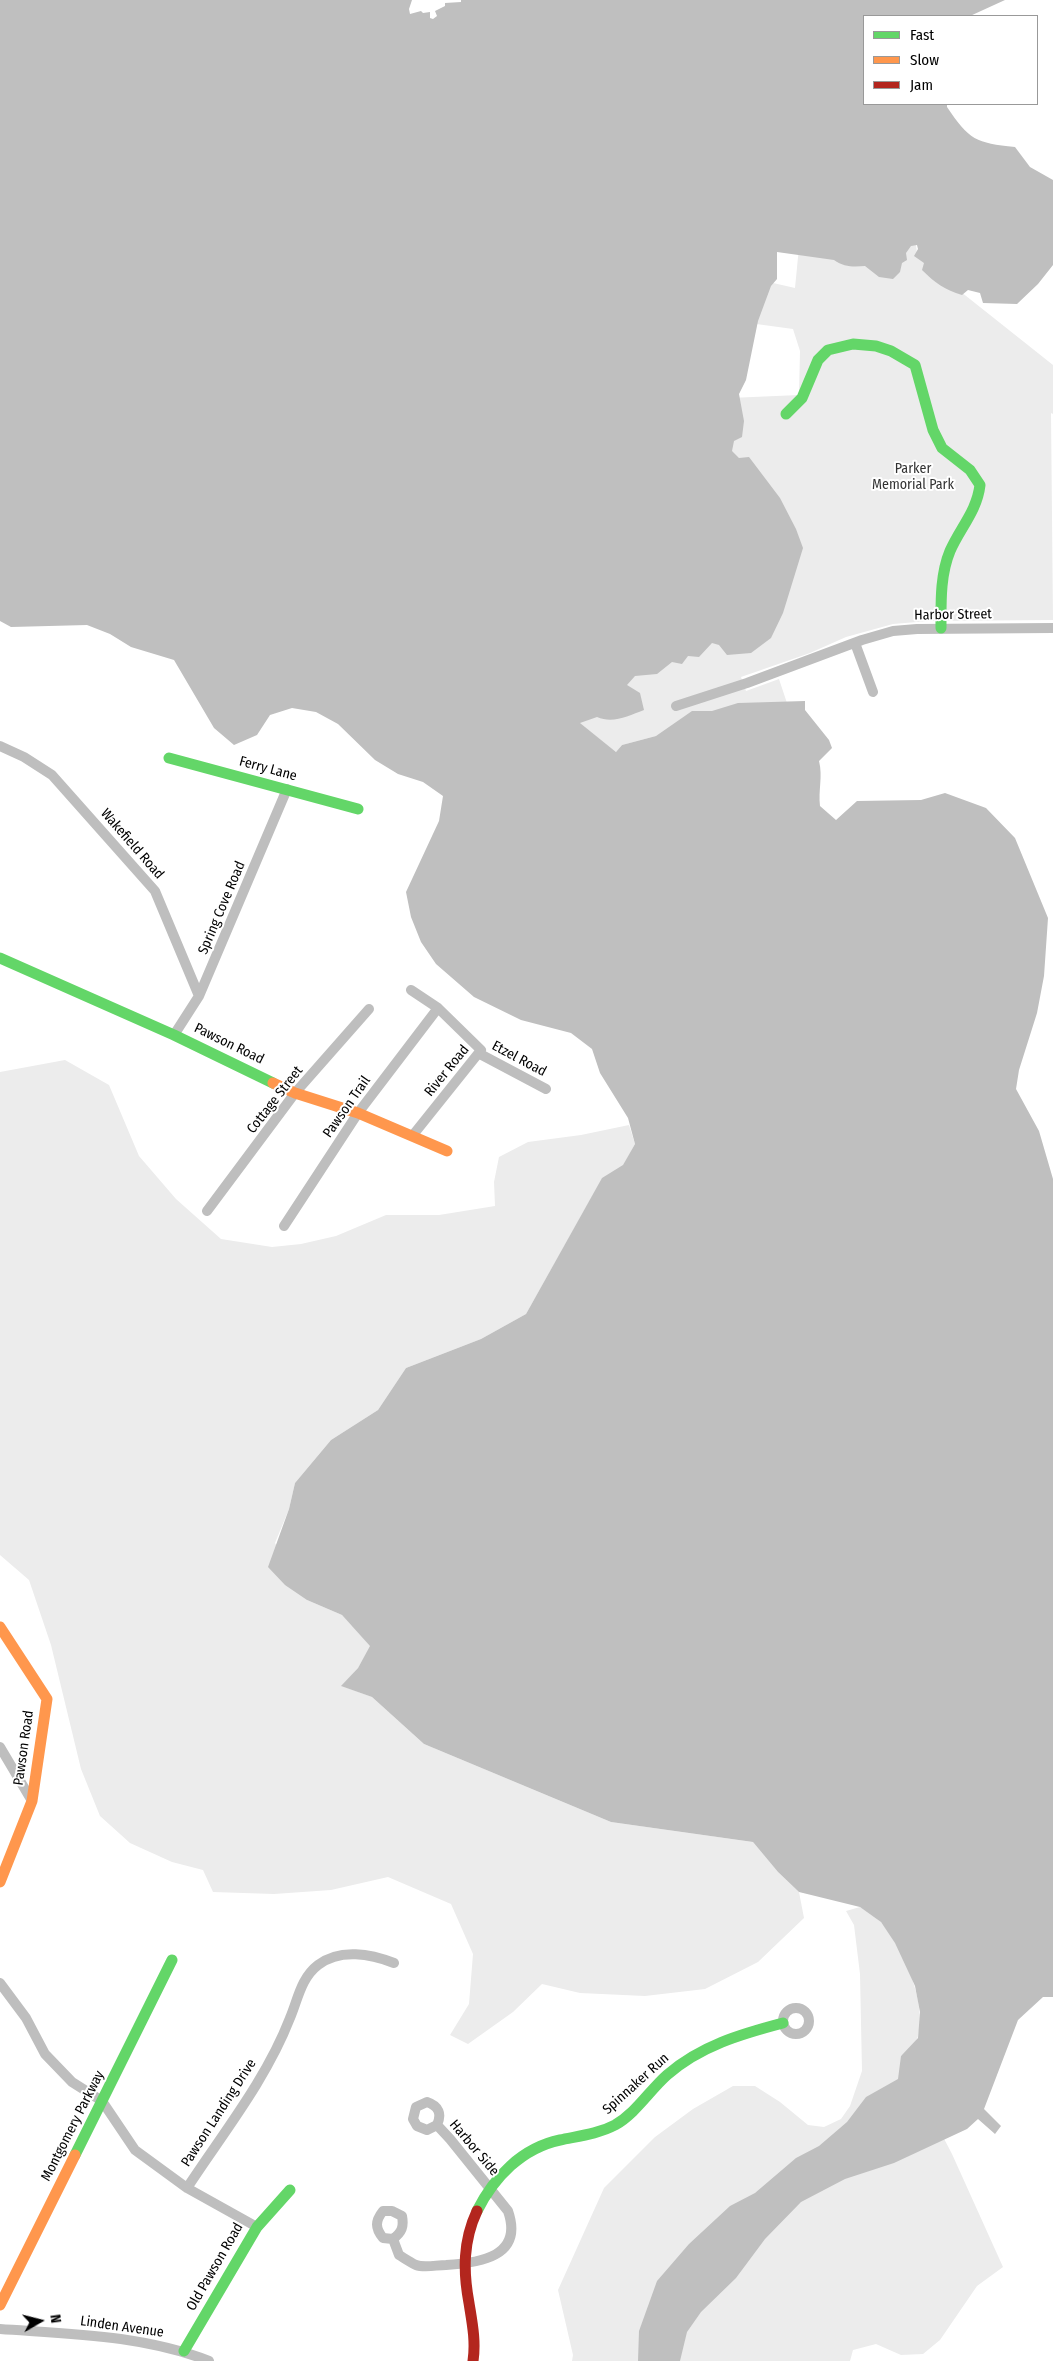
<!DOCTYPE html>
<style>
body{margin:0}
#map{position:relative;width:1053px;height:2361px;overflow:hidden;background:#fff;font-family:"Fira Sans Condensed",sans-serif}
canvas{display:block}
.legend{position:absolute;left:863px;top:15px;width:175px;height:90px;box-sizing:border-box;background:#fff;border:1px solid #999;margin:0;padding:6px 9px;list-style:none;font-size:15px;color:#000}
.legend li{display:flex;align-items:center;gap:10px;height:25px}
.legend b{width:25px;border:1px solid #999}
.north{position:absolute;left:15px;top:2296px;width:50px;height:50px;-webkit-text-stroke:4px #fff;paint-order:stroke;rotate:82deg;font-size:14px;font-weight:700;line-height:20px;text-align:center;color:#000}
.north::after{content:'';display:block;margin:auto;width:18px;height:22px;background:#000;clip-path:polygon(50% 0,100% 100%,50% 72%,0 100%)}
</style>
<div id="map">
<canvas width="1053" height="2361"></canvas>
<ul class="legend">
<li><b style="height:6px;background:#63d668"></b>Fast</li>
<li><b style="height:6px;background:#ff974d"></b>Slow</li>
<li><b style="height:6px;background:#b3261e"></b>Jam</li>
</ul>
<div class="north">N</div>
</div>
<script>
const c = document.querySelector('canvas').getContext('2d');
c.lineJoin = 'round';
function paint(path, color) {
  c.fillStyle = color;
  c.fill(path, 'evenodd');
}
function stroke(path, color, width, dash) {
  c.strokeStyle = color;
  c.lineWidth = width;
  c.lineCap = dash ? 'butt' : 'round';
  c.setLineDash(dash || []);
  c.stroke(path);
}
function write(font, color, halo, rows, align = 'center') {
  c.font = font + ' "Fira Sans Condensed",sans-serif';
  c.lineWidth = 4;
  c.setLineDash([]);
  c.textBaseline = 'middle';
  c.strokeStyle = halo;
  c.fillStyle = color;
  for (const [text, x, y, turn = 0] of rows) {
    c.save();
    c.translate(x, y);
    c.rotate((+turn || 0) * Math.PI / 180);
    c.textAlign = isNaN(turn) ? turn : align;
    if (halo) c.strokeText(text, 0, 0);
    c.fillText(text, 0, 0);
    c.restore();
  }
}
const green = new Path2D(`
 M916,245L917,253L951,284L1053,365V414L1051,413L1053,620L929,621L893,624L846,637L810,653L741,677L746,691L779,679L790,712L656,736L622,745L616,752L579,723L623,685L732,457L730,398L799,395L800,351L793,329L749,323L760,280L795,288L799,247Z
 M65,1060L109,1085L139,1156L176,1199L221,1239L272,1247L301,1244L336,1236L386,1215H439L495,1206L494,1182L499,1157L528,1142L581,1135L629,1125L635,1144L623,1166L602,1179L526,1314L481,1339L406,1368L378,1410L331,1440L295,1483L289,1509L275,1543L307,1600L342,1615L371,1646L358,1668L342,1686L372,1697L424,1744L611,1822L753,1842L778,1872L799,1892L804,1918L758,1962L705,1989L645,1996L580,1993L542,1984L513,2012L468,2044L450,2035L469,2004L473,1954L451,1904L388,1877L331,1890L274,1894L213,1892L203,1870L172,1862L130,1843L100,1816L81,1769L51,1645L29,1580L0,1555V1072Z
 M860,1907C867,1911 876,1916 881,1922C903,1948 927,2002 918,2036C917,2043 906,2051 901,2056L952,2154L1003,2267L977,2286L940,2340L923,2354L901,2355L876,2344L853,2350L850,2361H572L573,2355L558,2290L604,2188L655,2137L693,2109L733,2086H755L780,2102L808,2125L824,2127L841,2119L850,2106L862,2071L860,1974L854,1925L846,1911Z`);
const water = new Path2D(`
 M0,0H412L409,9L410,14L421,11L423,13L430,12V18L433,19L437,16L435,11L445,6V3L461,2V0H1005L970,16H864V104H947V107C969,140 976,143 1015,147L1030,167L1053,180V265L1038,284L1017,304L983,303L980,293L968,290L962,295C945,290 935,283 922,270L924,263L914,256L918,249L917,245L911,246L906,253L907,260L902,263L900,272L893,279L879,277L865,266C853,267 844,267 834,260L777,252V279L771,286L758,321L746,380L739,394L744,421L742,437L734,441L732,451L739,458L749,457L780,498L796,529L803,548L783,613L771,638L751,653L727,655L719,645L712,643L699,657L688,656L682,664L672,662L657,674L635,676L627,685L640,693L644,710C628,716 613,724 597,717L580,723L616,752L622,745L656,736L692,711H712L738,703L805,701V710L829,740L832,748L819,761C823,777 818,790 820,806L836,820L857,801L921,800L945,793L986,808L1015,838L1048,918L1044,976L1037,1013L1019,1070L1016,1089L1039,1131L1053,1179V1997H1043L1018,2020L984,2109L1001,2126L995,2134L978,2119L967,2129L894,2163L845,2179L801,2202L765,2239L736,2278L701,2312L687,2332L680,2361H638L639,2331L657,2281L689,2244L730,2206L755,2193L796,2158L819,2146L847,2122L866,2097L898,2079L901,2056L918,2038L920,2012L915,1986L895,1943L881,1922L860,1907L799,1892L778,1872L753,1842L611,1822L424,1744L372,1697L341,1686L358,1668L370,1646L342,1615L307,1600L285,1585L268,1567L289,1509L295,1483L331,1440L378,1410L406,1368L481,1339L526,1314L602,1178L623,1165L635,1144L628,1118L600,1073L592,1049L571,1033L521,1020L474,997L436,964L421,942L411,917L406,892L439,821L443,796L423,782L398,774L375,760L338,724L316,712L292,708L270,715L257,735L234,745L214,728L174,660L131,647L110,634L87,625L11,627L0,621Z`);
const street = new Path2D(`
 M855,643L873,692
 M676,706L747,683L862,640L893,631L917,629L1053,628
 M0,746L24,757L52,775L155,891L199,996
 M411,990L438,1008L481,1050L413,1135
 M174,1035L199,996L287,789
 M480,1054L546,1089
 M207,1211L295,1093L369,1009
 M284,1226L358,1113L438,1008
 M0,1747L32,1801
 M0,1983L26,2018L45,2054L72,2082L102,2101L135,2150L187,2188L257,2227
 M783 2021a13 13 0 1 1 26 0a13 13 0 1 1-26 0Z
 M187,2188C223,2133 266,2080 290,2018C298,1999 301,1978 318,1965C340,1948 371,1954 394,1963
 M383,2211H392L402,2216C404,2227 402,2232 393,2239L383,2238C375,2228 375,2221 383,2211Z
 M393,2239L399,2255C404,2258 410,2262 416,2265C424,2268 437,2265 446,2265C479,2263 524,2257 508,2211L450,2139L437,2125C442,2114 439,2106 427,2102L416,2107L413,2119L417,2126L427,2130L437,2125
 M0,2329C70,2334 143,2335 209,2361`);
const fast = new Path2D(`
 M786,414L802,398L818,360L828,350L853,344L876,346L891,351L915,365L933,430L942,448L970,470L980,485C977,511 960,528 950,551C940,575 941,603 941,628
 M169,758L358,809
 M0,958L174,1035L273,1083
 M75,2155L172,1960
 M477,2211C494,2177 522,2148 560,2140C579,2136 598,2134 615,2125C636,2113 649,2091 667,2075C700,2046 741,2034 783,2023
 M184,2351L257,2227L290,2190`);
const slow = new Path2D(`
 M273,1083L295,1093L358,1113L447,1151
 M0,1627L47,1699L32,1801L0,1882
 M0,2305L75,2155`);
const jam = new Path2D(`
 M473,2361C476,2341 472,2322 469,2303C463,2271 463,2241 477,2211`);
const parkNames = [
 ["Parker",913,469],
 ["Memorial Park",913,485]
];
const streetNames = [
 ["Harbor Street",953,615,-1],
 ["Ferry Lane",268,769,15],
 ["Wakefield Road",132,844,49],
 ["Spring Cove Road",222,908,-67],
 ["Pawson Road",229,1044,26],
 ["Etzel Road",519,1059,28],
 ["River Road",447,1071,-51],
 ["Cottage Street",275,1100,-52],
 ["Pawson Trail",347,1107,-55],
 ["Pawson Road",24,1748,-82],
 ["Spinnaker Run",636,2084,-42],
 ["Pawson Landing Drive",219,2113,-57],
 ["Montgomery Parkway",73,2126,-63],
 ["Harbor Side",474,2148,50],
 ["Old Pawson Road",215,2267,-60],
 ["Linden Avenue",122,2327,8]
];
paint(green, '#ececec');
paint(water, '#bfbfbf');
stroke(street, '#bebebe', 10);
stroke(fast, '#63d668', 11);
stroke(slow, '#ff974d', 11);
stroke(jam, '#b3261e', 11);
write('14px', '#333', '#fff', parkNames);
write('14px', '#000', '#fff', streetNames);
</script>
